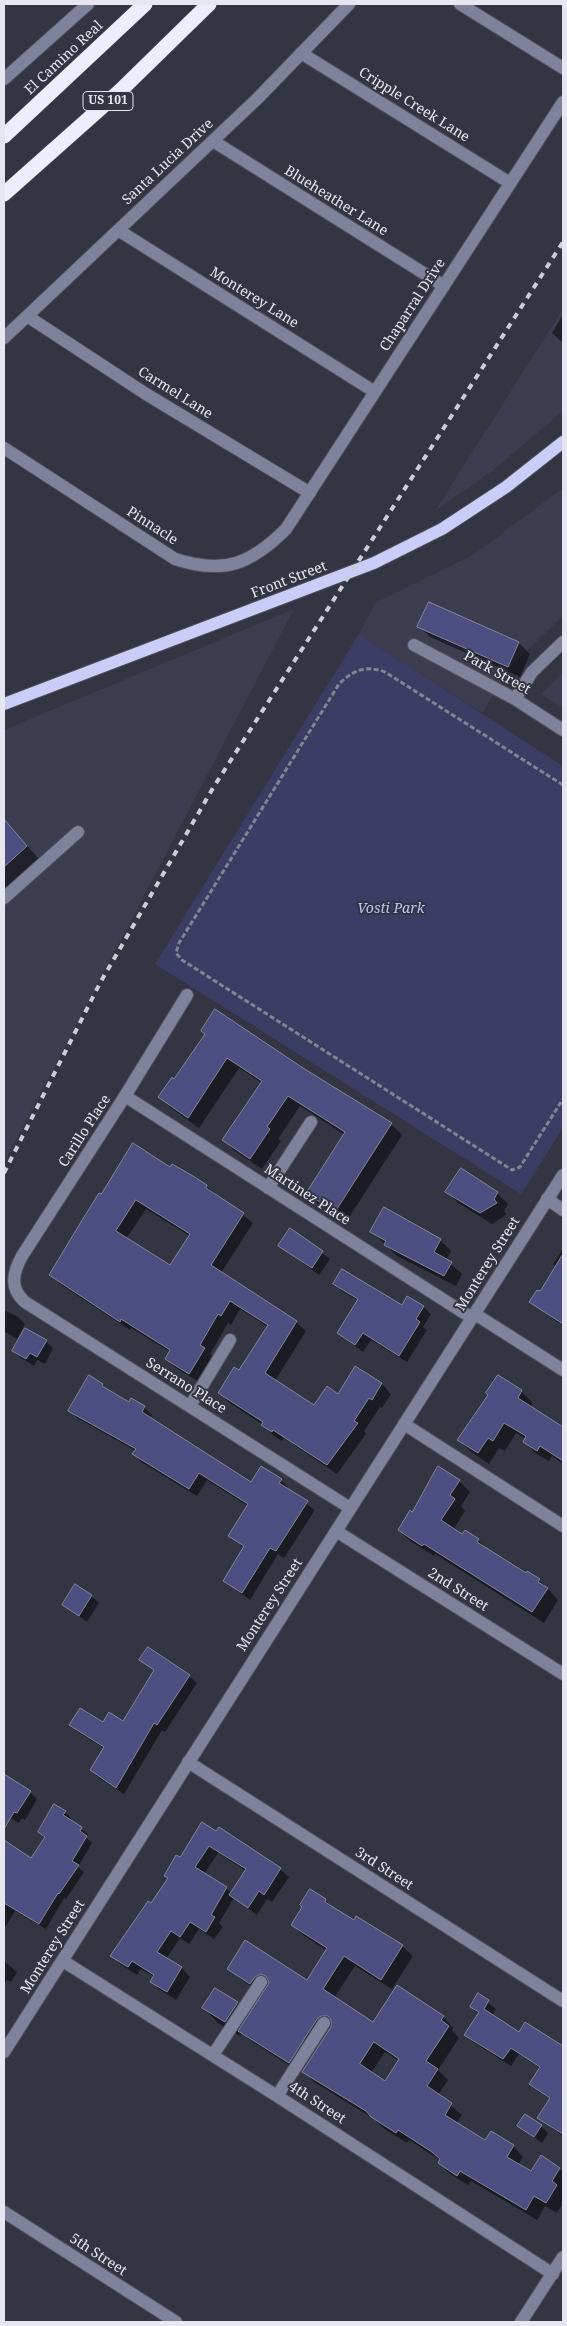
<!DOCTYPE html>
<style>
body{margin:0}
#map{position:relative;width:567px;height:2326px;overflow:hidden;background:#343542;font-family:"Noto Serif",serif}
canvas{display:block}
.frame{position:absolute;inset:0;border:5px solid #e5e6ef;pointer-events:none}
</style>
<div id="map">
<canvas width="567" height="2326"></canvas>
<div class="frame"></div>
</div>
<script>
const c = document.querySelector('canvas').getContext('2d');
c.lineJoin = 'round';
function paint(path, color) {
  c.fillStyle = color;
  c.fill(path, 'evenodd');
}
function stroke(path, color, width, dash) {
  c.strokeStyle = color;
  c.lineWidth = width;
  c.lineCap = dash ? 'butt' : 'round';
  c.setLineDash(dash || []);
  c.stroke(path);
}
function write(font, color, halo, rows, align = 'center') {
  c.font = font + ' "Noto Serif",serif';
  c.lineWidth = 4;
  c.setLineDash([]);
  c.textBaseline = 'middle';
  c.strokeStyle = halo;
  c.fillStyle = color;
  for (const [text, x, y, turn = 0] of rows) {
    c.save();
    c.translate(x, y);
    c.rotate((+turn || 0) * Math.PI / 180);
    c.textAlign = isNaN(turn) ? turn : align;
    if (halo) c.strokeText(text, 0, 0);
    c.fillText(text, 0, 0);
    c.restore();
  }
}
const built = new Path2D(`
 M563,309V411L492,471L435,511Z
 M563,488V616L512,665L482,713L359,634L375,603L473,555Z
 M294,609L4,1163V730Z
 M563,672V708L541,694Z`);
const green = new Path2D(`
 M359,634L563,766V1128L521,1194L155,964Z`);
const shadow = new Path2D(`
 M563,314V343L552,333Z
 M429,603L519,643L530,654L520,677L430,637L419,626Z
 M4,820L40,860L4,891Z
 M206,1034L302,1069L391,1124L402,1135L346,1222L318,1204L307,1193L345,1135L300,1106L278,1139L281,1141L262,1169L235,1151L224,1140L262,1083L239,1068L199,1128L171,1108L160,1097L175,1081Z
 M170,1169L206,1186L253,1223L221,1273L296,1322L306,1331L275,1381L315,1407L338,1395L355,1368L382,1384L391,1394L382,1408L380,1407L364,1431L366,1434L337,1474L284,1438L282,1441L273,1435L263,1425L230,1403L220,1393L240,1372L268,1327L240,1309L231,1325L228,1323L210,1354L214,1358L199,1382L176,1368L166,1359L170,1352L131,1328L130,1330L60,1284L51,1275ZM146,1209L190,1236L170,1266L126,1239Z
 M447,1191L497,1193L508,1204L504,1211L507,1214L492,1224L458,1203Z
 M290,1230L330,1259L319,1275L280,1246Z
 M372,1232L440,1240L451,1251L446,1260L462,1274L456,1286L397,1256Z
 M563,1249V1326L531,1302L540,1293L556,1267L553,1264Z
 M335,1284L402,1307L408,1297L424,1307L431,1314L423,1327L427,1330L407,1362L371,1340L363,1352L338,1333L359,1301L342,1291Z
 M4,1310L18,1317L25,1324L17,1339L4,1331Z
 M46,1341L53,1348L45,1364L37,1360L34,1366L21,1358L13,1351Z
 M498,1377L521,1391L533,1403L530,1407L563,1428V1464L552,1456L549,1461L535,1453L524,1441L526,1439L516,1433L505,1451L499,1448L489,1464L470,1451L459,1440L490,1395Z
 M103,1385L110,1392L129,1403L131,1399L144,1407L152,1415L150,1418L251,1484L281,1480L288,1487L287,1489L315,1510L284,1558L278,1554L250,1600L224,1581L244,1548L230,1536L248,1506L207,1480L197,1496L141,1462L134,1454L136,1451L77,1418L69,1410Z
 M459,1481L470,1492L461,1506L465,1511L453,1530L463,1535L478,1540L489,1551L539,1580L550,1591L558,1600L544,1623L435,1554L434,1556L410,1541L399,1530L412,1513Z
 M91,1596L99,1603L87,1622L64,1605Z
 M141,1660L189,1676L197,1683L165,1732L162,1730L124,1794L99,1778L91,1770L105,1749L78,1732L71,1725L123,1722L155,1672Z
 M4,1775L30,1792L37,1799L25,1820L22,1818L19,1823L4,1814Z
 M65,1812L71,1818L69,1821L88,1834L86,1837L92,1843L78,1867L84,1872L66,1899L64,1898L46,1929L15,1911L4,1929V1864L14,1848L31,1860L45,1838L39,1832Z
 M202,1824L280,1869L289,1877L272,1902L267,1899L257,1915L234,1898L219,1923L223,1927L214,1939L199,1929L189,1944L180,1938L166,1959L182,1968L190,1977L176,2000L160,1990L152,1982L154,1977L141,1969L137,1975L120,1964L112,1956L152,1904ZM218,1853L246,1871L232,1893L204,1874Z
 M325,1900L334,1909L354,1922L402,1946L413,1956L392,1989L355,1966L334,1998L373,2024L443,2017L453,2028L452,2030L459,2038L438,2070L448,2080L438,2095L462,2115L456,2124L485,2142L513,2146L523,2157L518,2165L531,2173L541,2157L560,2169L563,2172V2203L557,2213L545,2206L537,2220L471,2181L468,2185L450,2174L439,2163L441,2161L409,2140L407,2143L383,2128L374,2119L314,2082L304,2071L334,2024L328,2029L300,2072L251,2041L242,2033L240,2036L218,2023L204,2008L237,2003L250,2016L267,1986L261,1993L240,1979L229,1968L307,1981L327,1951L303,1935L293,1925ZM385,2052L399,2061L386,2082L371,2073Z
 M4,1961L17,1972L11,1982L7,1980L4,1985Z
 M478,1995L496,2009L492,2015L519,2033L559,2044L563,2049V2136L539,2118L550,2099L531,2084L541,2069L519,2054L511,2066L473,2042L466,2035L479,2014L471,2007Z
 M519,2126H541L548,2133L542,2143Z`);
const building = new Path2D(`
 M429,602L519,642L508,667L417,627Z
 M4,819L27,846L4,867Z
 M215,1009L303,1068L392,1123L335,1212L306,1193L345,1132L288,1096L267,1127L270,1129L250,1159L222,1140L262,1081L227,1058L188,1118L158,1097L172,1077L174,1079L205,1034L201,1031Z
 M133,1143L170,1167L172,1164L193,1176L207,1185L206,1188L244,1213L211,1265L297,1321L265,1373L314,1405L327,1386L338,1394L355,1366L382,1383L372,1400L369,1398L354,1421L358,1423L327,1465L273,1430L272,1432L261,1425L263,1422L218,1393L234,1367L239,1370L268,1325L230,1301L221,1316L218,1314L200,1345L205,1348L189,1374L165,1359L170,1350L121,1319L120,1322L49,1275L84,1217L99,1193L101,1194ZM136,1200L190,1234L170,1265L116,1231Z
 M461,1168L498,1192L494,1199L497,1203L480,1213L445,1192Z
 M384,1207L441,1239L434,1252L452,1262L444,1276L384,1245L386,1241L370,1232Z
 M290,1228L323,1251L312,1268L278,1246Z
 M563,1254V1324L529,1302L537,1290L540,1291Z
 M342,1269L402,1305L407,1296L424,1306L416,1319L420,1322L399,1356L363,1333L355,1345L337,1333L358,1299L333,1284Z
 M25,1328L47,1340L37,1357L30,1353L26,1359L12,1351Z
 M89,1375L103,1384L102,1386L129,1402L131,1398L145,1406L142,1412L251,1482L261,1466L282,1479L279,1483L308,1501L276,1551L270,1548L242,1593L223,1581L244,1546L228,1536L248,1504L199,1473L189,1489L132,1454L136,1449L68,1411Z
 M498,1375L522,1390L518,1398L563,1427V1461L540,1446L537,1451L523,1442L526,1436L504,1423L493,1441L488,1438L478,1453L457,1440L488,1395L486,1393Z
 M438,1466L460,1480L450,1495L455,1499L441,1520L462,1534L465,1530L479,1539L477,1542L526,1573L527,1571L540,1579L538,1582L548,1588L532,1612L424,1544L422,1546L398,1530L410,1510L412,1512Z
 M75,1584L92,1595L79,1616L62,1605Z
 M148,1647L190,1675L157,1725L154,1723L116,1788L90,1770L104,1747L69,1725L80,1708L103,1722L109,1712L123,1721L154,1670L139,1660Z
 M4,1774L31,1791L17,1813L14,1812L4,1829Z
 M54,1804L66,1811L63,1815L82,1827L80,1831L87,1836L72,1861L79,1865L59,1894L58,1893L39,1924L4,1903V1840L31,1858L45,1837L38,1832Z
 M202,1822L216,1831L219,1827L281,1868L264,1895L259,1891L248,1908L229,1895L246,1869L209,1846L195,1867L227,1887L211,1915L215,1917L206,1932L190,1922L180,1937L171,1931L157,1952L182,1967L167,1992L150,1982L154,1975L132,1961L128,1967L110,1956L148,1901L151,1903L168,1878L164,1876L176,1855L180,1857Z
 M310,1889L326,1899L325,1902L354,1920L356,1916L403,1945L381,1980L344,1956L323,1989L373,2022L397,1985L444,2016L441,2020L449,2026L426,2061L438,2069L427,2086L452,2103L445,2115L485,2140L491,2131L514,2145L507,2157L531,2171L541,2155L560,2168L552,2181L557,2185L546,2203L534,2196L526,2210L460,2171L457,2176L438,2163L440,2159L432,2152L398,2130L396,2133L371,2117L366,2111L302,2072L331,2027V2020L328,2016H321L317,2019L289,2063L238,2031L269,1983L266,1976L261,1974L255,1977L250,1984L227,1969L245,1940L307,1980L327,1948L291,1925L302,1907L300,1905ZM374,2042L399,2059L385,2081L360,2064Z
 M215,1988L238,2002L225,2022L202,2008Z
 M478,1993L489,2000L484,2009L519,2032L525,2022L563,2046V2134L537,2118L550,2098L529,2084L540,2067L511,2048L503,2059L464,2035L479,2012L470,2007Z
 M525,2114L542,2125L534,2137L517,2126Z`);
const path = new Path2D(`
 M563,785L385,672C366,665 353,670 339,684L179,943L176,953L182,960L512,1170L520,1167L563,1099`);
const minor = new Path2D(`
 M460,4L563,68
 M301,53L510,183
 M4,79L88,4
 M213,141L444,286
 M118,230L375,392
 M27,316L146,394L310,493
 M4,338L257,99L349,4
 M4,448L175,559C224,575 251,564 286,529L563,102
 M414,645L515,699L563,730
 M515,699L532,672L563,642
 M4,898L78,832
 M187,995L125,1096L22,1256C13,1273 9,1288 25,1302L350,1508
 M125,1096L472,1318
 M268,1188L311,1122
 M547,1199L563,1210
 M475,1314L563,1370
 M190,1406L230,1340
 M404,1424L563,1526
 M336,1531L563,1674
 M188,1762L563,2001
 M63,1961L277,2096L553,2274
 M4,2052L563,1175
 M213,2055L261,1982
 M277,2096L324,2023
 M4,2212L176,2322
 M521,2322L563,2257`);
const major = new Path2D(`
 M4,704L374,563L442,529L506,487L563,442`);
const highway = new Path2D(`
 M4,136L145,4
 M4,194L121,90L209,4`);
const rail = new Path2D(`
 M4,1173L100,983L213,788L563,242`);
const shields = [
 [108,101,50]
];
const shieldNames = [
 ["US 101",108,101]
];
const streetNames = [
 ["El Camino Real",64,58,-43],
 ["Cripple Creek Lane",414,105,32],
 ["Santa Lucia Drive",168,162,-43],
 ["Blueheather Lane",336,201,32],
 ["Monterey Lane",254,298,32],
 ["Chaparral Drive",413,305,-57],
 ["Carmel Lane",175,393,32],
 ["Pinnacle",152,526,33],
 ["Front Street",289,580,-21],
 ["Park Street",497,673,29],
 ["Carillo Place",85,1131,-57],
 ["Martinez Place",307,1195,33],
 ["Monterey Street",488,1264,-58],
 ["Serrano Place",186,1386,32],
 ["2nd Street",458,1590,32],
 ["Monterey Street",270,1605,-57],
 ["3rd Street",384,1869,33],
 ["Monterey Street",53,1947,-58],
 ["4th Street",317,2103,33],
 ["5th Street",98,2255,33]
];
const parkNames = [
 ["Vosti Park",391,909]
];
paint(built, '#3c3d50');
paint(green, '#3c3d65');
paint(shadow, '#0007');
paint(building, '#4d4f83');
stroke(building, '#838594', 1);
stroke(minor, '#50515e', 14);
stroke(major, '#50515e', 14);
stroke(highway, '#50515e', 16);
stroke(path, '#838490', 3, [5, 2.5]);
stroke(minor, '#7f829b', 12);
stroke(major, '#cacdf7', 12);
stroke(highway, '#edeefb', 15);
stroke(rail, '#cccdd7', 4, [6, 6]);
for (const [x, y, w] of shields) {
  const box = new Path2D();
  box.roundRect(x - w / 2, y - 9.5, w, 19, 4);
  c.fillStyle = '#343542';
  c.fill(box);
  stroke(box, '#e5e6ef', 1);
}
write('bold 12px', '#e5e6ef', null, shieldNames);
write('14px', '#e5e6ef', '#343542', streetNames);
write('italic 14px', '#c2c6f7', '#343542', parkNames);
</script>
